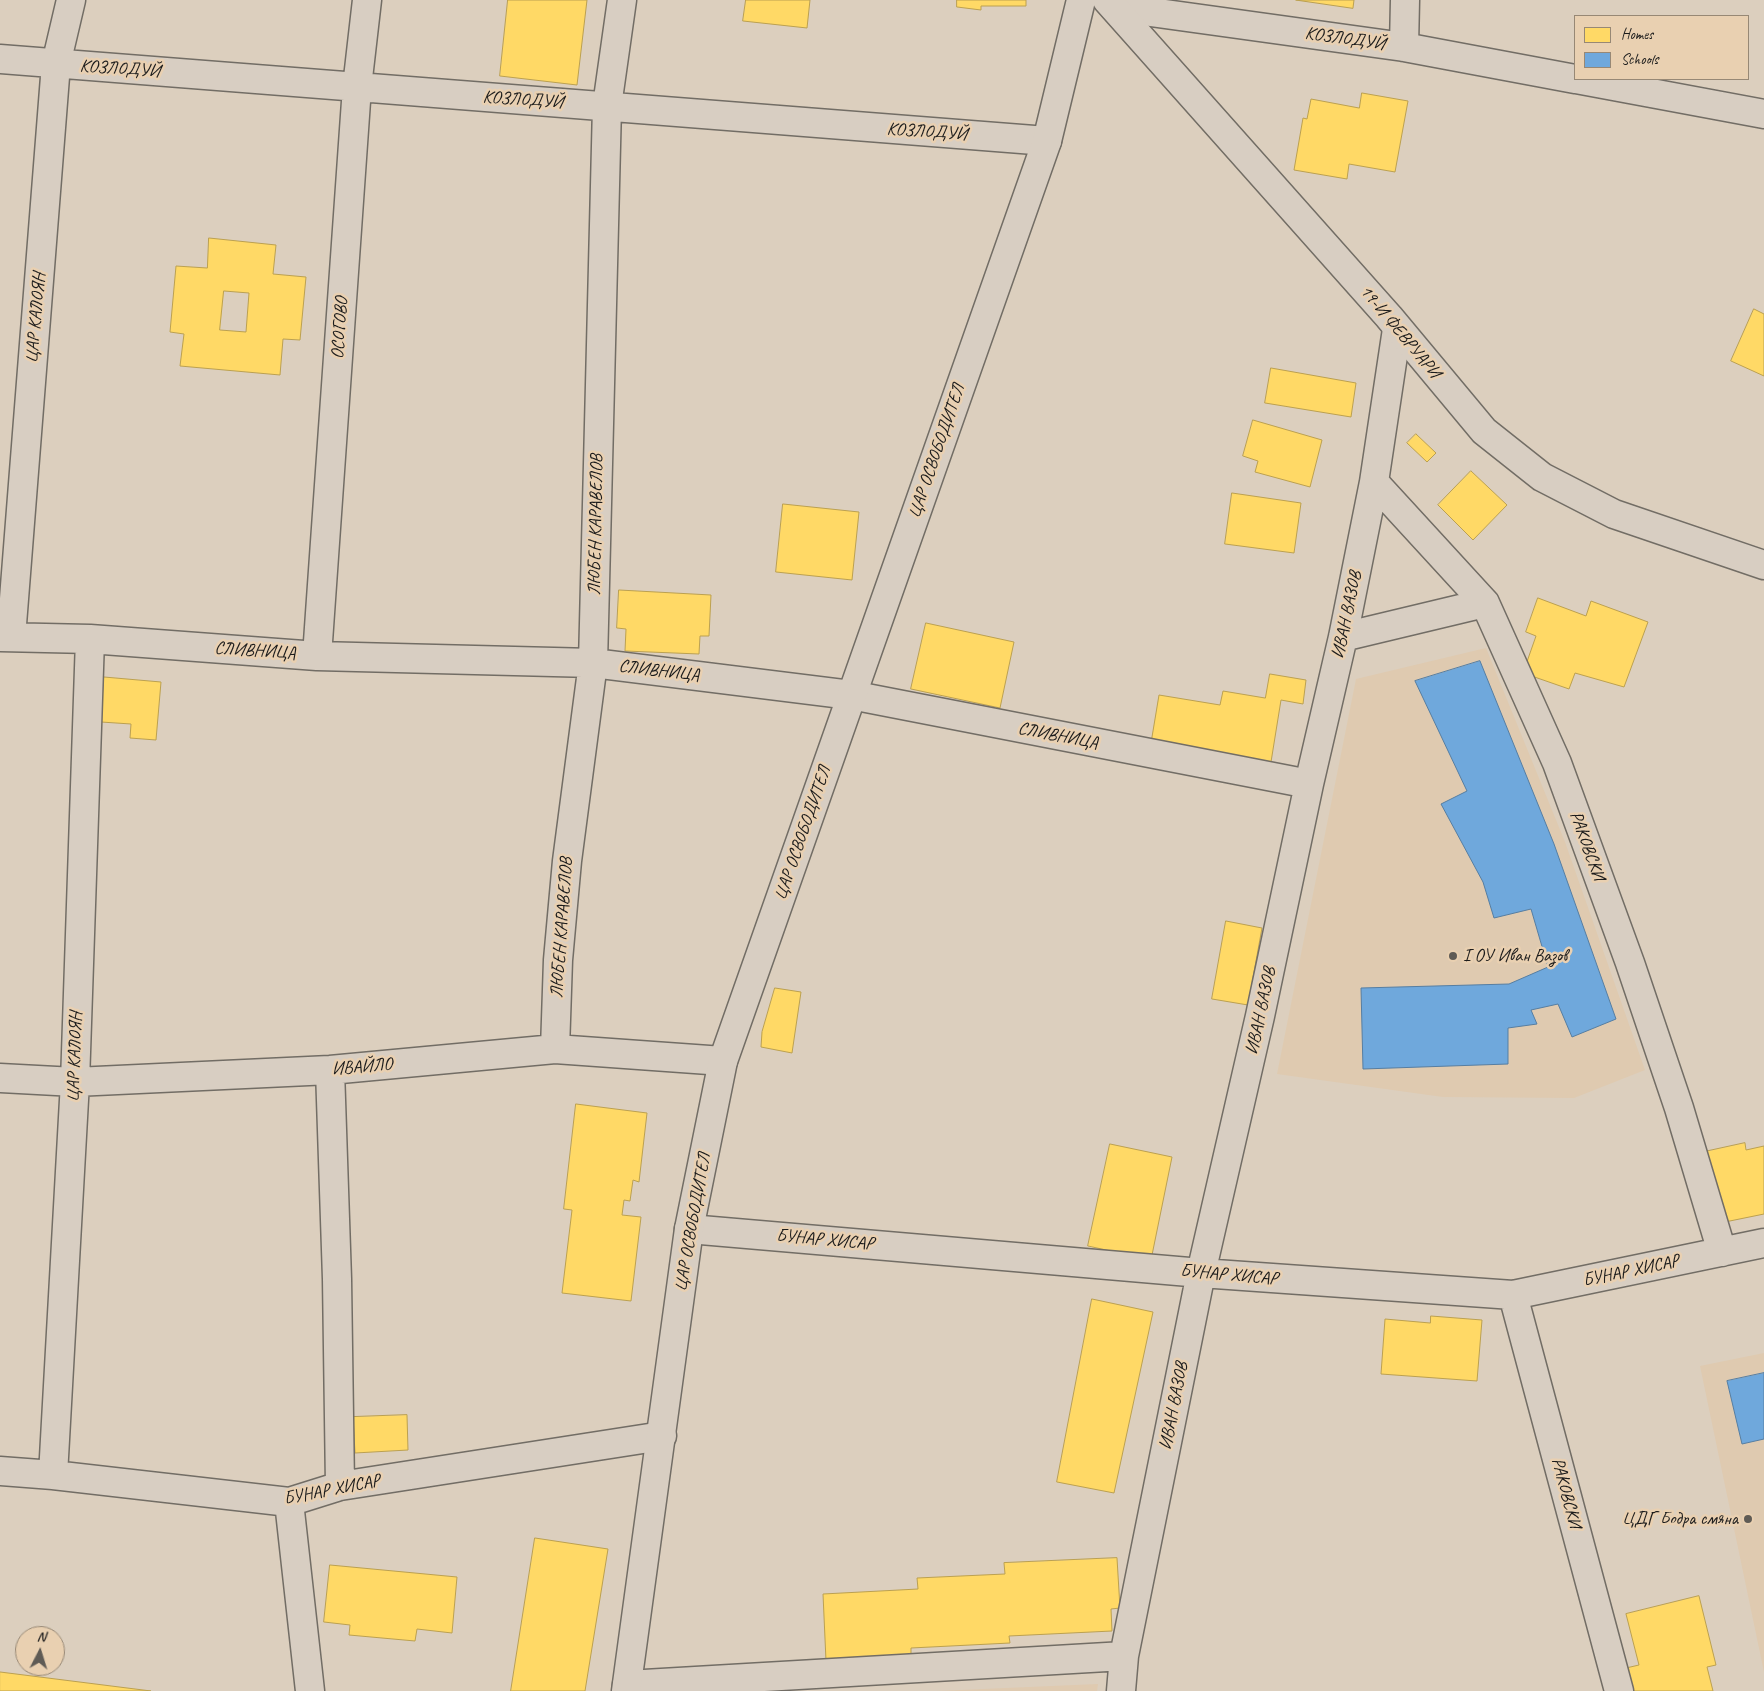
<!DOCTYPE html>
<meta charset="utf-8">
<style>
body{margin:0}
#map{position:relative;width:1764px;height:1691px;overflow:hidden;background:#dccfbe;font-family:Caveat,sans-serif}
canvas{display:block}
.legend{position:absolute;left:1574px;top:15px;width:175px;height:65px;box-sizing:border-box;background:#e9d0b1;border:1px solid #978875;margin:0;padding:6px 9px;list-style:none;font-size:15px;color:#1c1c1c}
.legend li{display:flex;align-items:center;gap:10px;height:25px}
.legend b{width:25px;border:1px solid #978875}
.north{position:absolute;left:15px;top:1626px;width:50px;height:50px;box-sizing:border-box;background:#e9d0b1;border:1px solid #978875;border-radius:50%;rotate:5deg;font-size:14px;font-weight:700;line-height:20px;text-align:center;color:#1c1c1c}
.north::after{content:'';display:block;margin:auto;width:18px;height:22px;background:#5f5b55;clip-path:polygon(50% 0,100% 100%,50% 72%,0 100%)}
</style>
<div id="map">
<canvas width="1764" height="1691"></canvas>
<ul class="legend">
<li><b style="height:14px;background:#ffd966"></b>Homes</li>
<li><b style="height:14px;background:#6fa8dc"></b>Schools</li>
</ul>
<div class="north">N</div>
</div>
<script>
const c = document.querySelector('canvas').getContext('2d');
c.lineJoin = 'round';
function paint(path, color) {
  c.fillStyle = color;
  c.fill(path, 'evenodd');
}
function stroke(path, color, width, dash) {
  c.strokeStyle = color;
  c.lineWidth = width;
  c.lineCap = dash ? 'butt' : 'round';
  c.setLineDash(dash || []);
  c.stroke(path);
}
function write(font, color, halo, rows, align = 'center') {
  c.font = font + ' Caveat,sans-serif';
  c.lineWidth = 5;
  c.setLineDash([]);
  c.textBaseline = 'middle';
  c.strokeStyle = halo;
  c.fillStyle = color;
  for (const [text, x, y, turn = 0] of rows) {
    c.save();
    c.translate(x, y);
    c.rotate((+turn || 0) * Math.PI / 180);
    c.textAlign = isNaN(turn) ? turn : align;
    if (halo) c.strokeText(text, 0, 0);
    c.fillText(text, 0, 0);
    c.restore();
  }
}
const built = new Path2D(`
 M1486,648L1565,842L1645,1070L1574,1098L1443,1097L1277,1074L1356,679Z
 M1764,1353V1672L1700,1366Z
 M1098,1684L1097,1691H937Z`);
const homes = new Path2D(`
 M508,0H587L577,85L500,76Z
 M746,0H810L807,28L743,21Z
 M957,0H1026V6H981V10L957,7Z
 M1296,0H1354L1353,8Z
 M1362,93L1408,101L1395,172L1349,164L1347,179L1294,170L1303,118L1307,119L1311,99L1359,108Z
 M209,238L276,245L273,274L306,277L300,340L283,339L280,375L180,366L184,334L170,332L176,266L207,268ZM224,291L249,293L246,332L220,330Z
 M1754,309L1764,314V376L1731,361Z
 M1271,368L1356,383L1351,417L1265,403Z
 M1253,420L1322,440L1310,487L1255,472L1258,461L1243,456Z
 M1416,434L1436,453L1427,462L1407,443Z
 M1471,471L1507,505L1473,540L1438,505Z
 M1232,493L1301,503L1294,553L1225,544Z
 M783,504L859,512L852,580L776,572Z
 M619,590L711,595L709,636H700L699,654L625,651L626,629L617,628Z
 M1538,598L1586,616L1591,601L1648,622L1624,687L1575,673L1569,689L1523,673L1536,636L1526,632Z
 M926,623L1014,642L1000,708L911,689Z
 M1270,674L1306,680L1303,704L1281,700L1271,762L1151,743L1159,695L1220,705L1223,691L1265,698Z
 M104,677L161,682L156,740L130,738L131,724L101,722Z
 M1226,921L1262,928L1248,1005L1212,999Z
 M775,988L801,992L792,1053L761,1047L762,1032Z
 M576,1104L647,1113L639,1182L633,1180L630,1201L624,1200L622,1215L641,1217L631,1301L562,1293L572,1210L564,1209Z
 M1745,1143L1746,1150L1764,1146V1214L1720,1223L1704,1152Z
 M1110,1144L1172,1157L1151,1260L1088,1246Z
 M1092,1299L1153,1312L1114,1493L1057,1482Z
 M1431,1316L1482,1320L1477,1381L1381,1374L1385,1319L1430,1323Z
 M407,1415L408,1450L355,1453L353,1417Z
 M535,1538L608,1549L585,1691H511Z
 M1117,1558L1120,1608L1111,1609L1112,1631L1009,1636L1010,1643L911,1648V1657L826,1661L823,1594L918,1589L917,1578L1005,1574L1004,1563Z
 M330,1565L457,1577L452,1633L417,1629L415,1641L349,1635L350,1625L324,1622Z
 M1699,1596L1716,1665L1707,1667L1713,1691H1632L1626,1668L1639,1665L1626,1614Z
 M0,1672L151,1691H0Z`);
const schools = new Path2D(`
 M1480,661L1554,844L1616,1019L1572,1037L1558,1004L1531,1010L1537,1024L1508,1028V1064L1363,1069L1361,988L1509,984L1548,967L1531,909L1494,918L1483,882L1441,804L1467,791L1415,681Z
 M1764,1373V1439L1742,1444L1727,1381Z`);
const minor = new Path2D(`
 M1114,7L1404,47L1575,79
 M1404,47L1405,0
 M0,59L1047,141
 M1576,79L1764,114
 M1374,482L1485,603L1557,763L1630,963L1679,1108L1722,1252
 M0,637L90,639L317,656L593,663L851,695L1309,784
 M11,637L56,64L71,0
 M1343,637L1485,603
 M317,656L357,87L367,0
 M555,1049L558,960L567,861L593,663L607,106L622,0
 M330,1070L337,1279L340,1486
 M0,1078L75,1082L330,1070L555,1049L723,1061
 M689,1229L1201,1273L1513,1295L1764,1243
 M1513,1295L1619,1691
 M0,1471L53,1475L289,1502L340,1486L662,1436
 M53,1475L75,1082L90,639
 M289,1502L310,1691
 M627,1685L1124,1656
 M1121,1691L1124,1656L1201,1273L1260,1016L1309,784L1343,637L1374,482L1397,329`);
const tertiary = new Path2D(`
 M1107,0L1389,317L1484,431L1542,477L1614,514L1764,565`);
const secondary = new Path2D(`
 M626,1691L689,1229L723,1061L1047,141L1081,0`);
const markers = [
 [1453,956,5,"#5f5b55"],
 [1748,1519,5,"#5f5b55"]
];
const streetNames = [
 ["КОЗЛОДУЙ",1345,39,8],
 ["КОЗЛОДУЙ",120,69,4],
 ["КОЗЛОДУЙ",523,100,4],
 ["КОЗЛОДУЙ",927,132,4],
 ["ЦАР КАЛОЯН",36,318,-85],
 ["ОСОГОВО",340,328,-86],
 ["19-И ФЕВРУАРИ",1400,332,50],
 ["ЦАР ОСВОБОДИТЕЛ",937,451,-71],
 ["ЛЮБЕН КАРАВЕЛОВ",596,525,-89],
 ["ИВАН ВАЗОВ",1347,615,-78],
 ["СЛИВНИЦА",255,651,4],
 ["СЛИВНИЦА",659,671,7],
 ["СЛИВНИЦА",1058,736,11],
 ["ЦАР ОСВОБОДИТЕЛ",803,833,-71],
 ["РАКОВСКИ",1587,846,70],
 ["ЛЮБЕН КАРАВЕЛОВ",562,928,-86],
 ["ИВАН ВАЗОВ",1261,1011,-78],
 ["ЦАР КАЛОЯН",75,1057,-88],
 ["ИВАЙЛО",362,1067,-5],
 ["ЦАР ОСВОБОДИТЕЛ",693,1222,-80],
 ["БУНАР ХИСАР",825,1240,5],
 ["БУНАР ХИСАР",1631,1271,-12],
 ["БУНАР ХИСАР",1229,1275,5],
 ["ИВАН ВАЗОВ",1174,1406,-79],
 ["БУНАР ХИСАР",332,1490,-11],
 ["РАКОВСКИ",1566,1493,75]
];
const poiNames = [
 ["I ОУ Иван Вазов",1463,956],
 ["ЦДГ Бодра смяна",1738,1519,"right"]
];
paint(built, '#dfcab0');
paint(homes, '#ffd966');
stroke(homes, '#bba050', 1);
paint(schools, '#6fa8dc');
stroke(schools, '#567ea2', 1);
stroke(minor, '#726d65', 31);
stroke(tertiary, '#726d65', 31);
stroke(secondary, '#726d65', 31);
stroke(minor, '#d8cec2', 28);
stroke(tertiary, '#d8cec2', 28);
stroke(secondary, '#d8cec2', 28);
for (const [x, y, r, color] of markers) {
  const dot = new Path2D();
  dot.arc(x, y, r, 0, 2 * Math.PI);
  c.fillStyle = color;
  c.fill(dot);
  stroke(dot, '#e9d0b1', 2);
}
write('18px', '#1c1c1c', '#e9d0b1', streetNames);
write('18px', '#1c1c1c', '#e9d0b1', poiNames, 'left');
</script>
